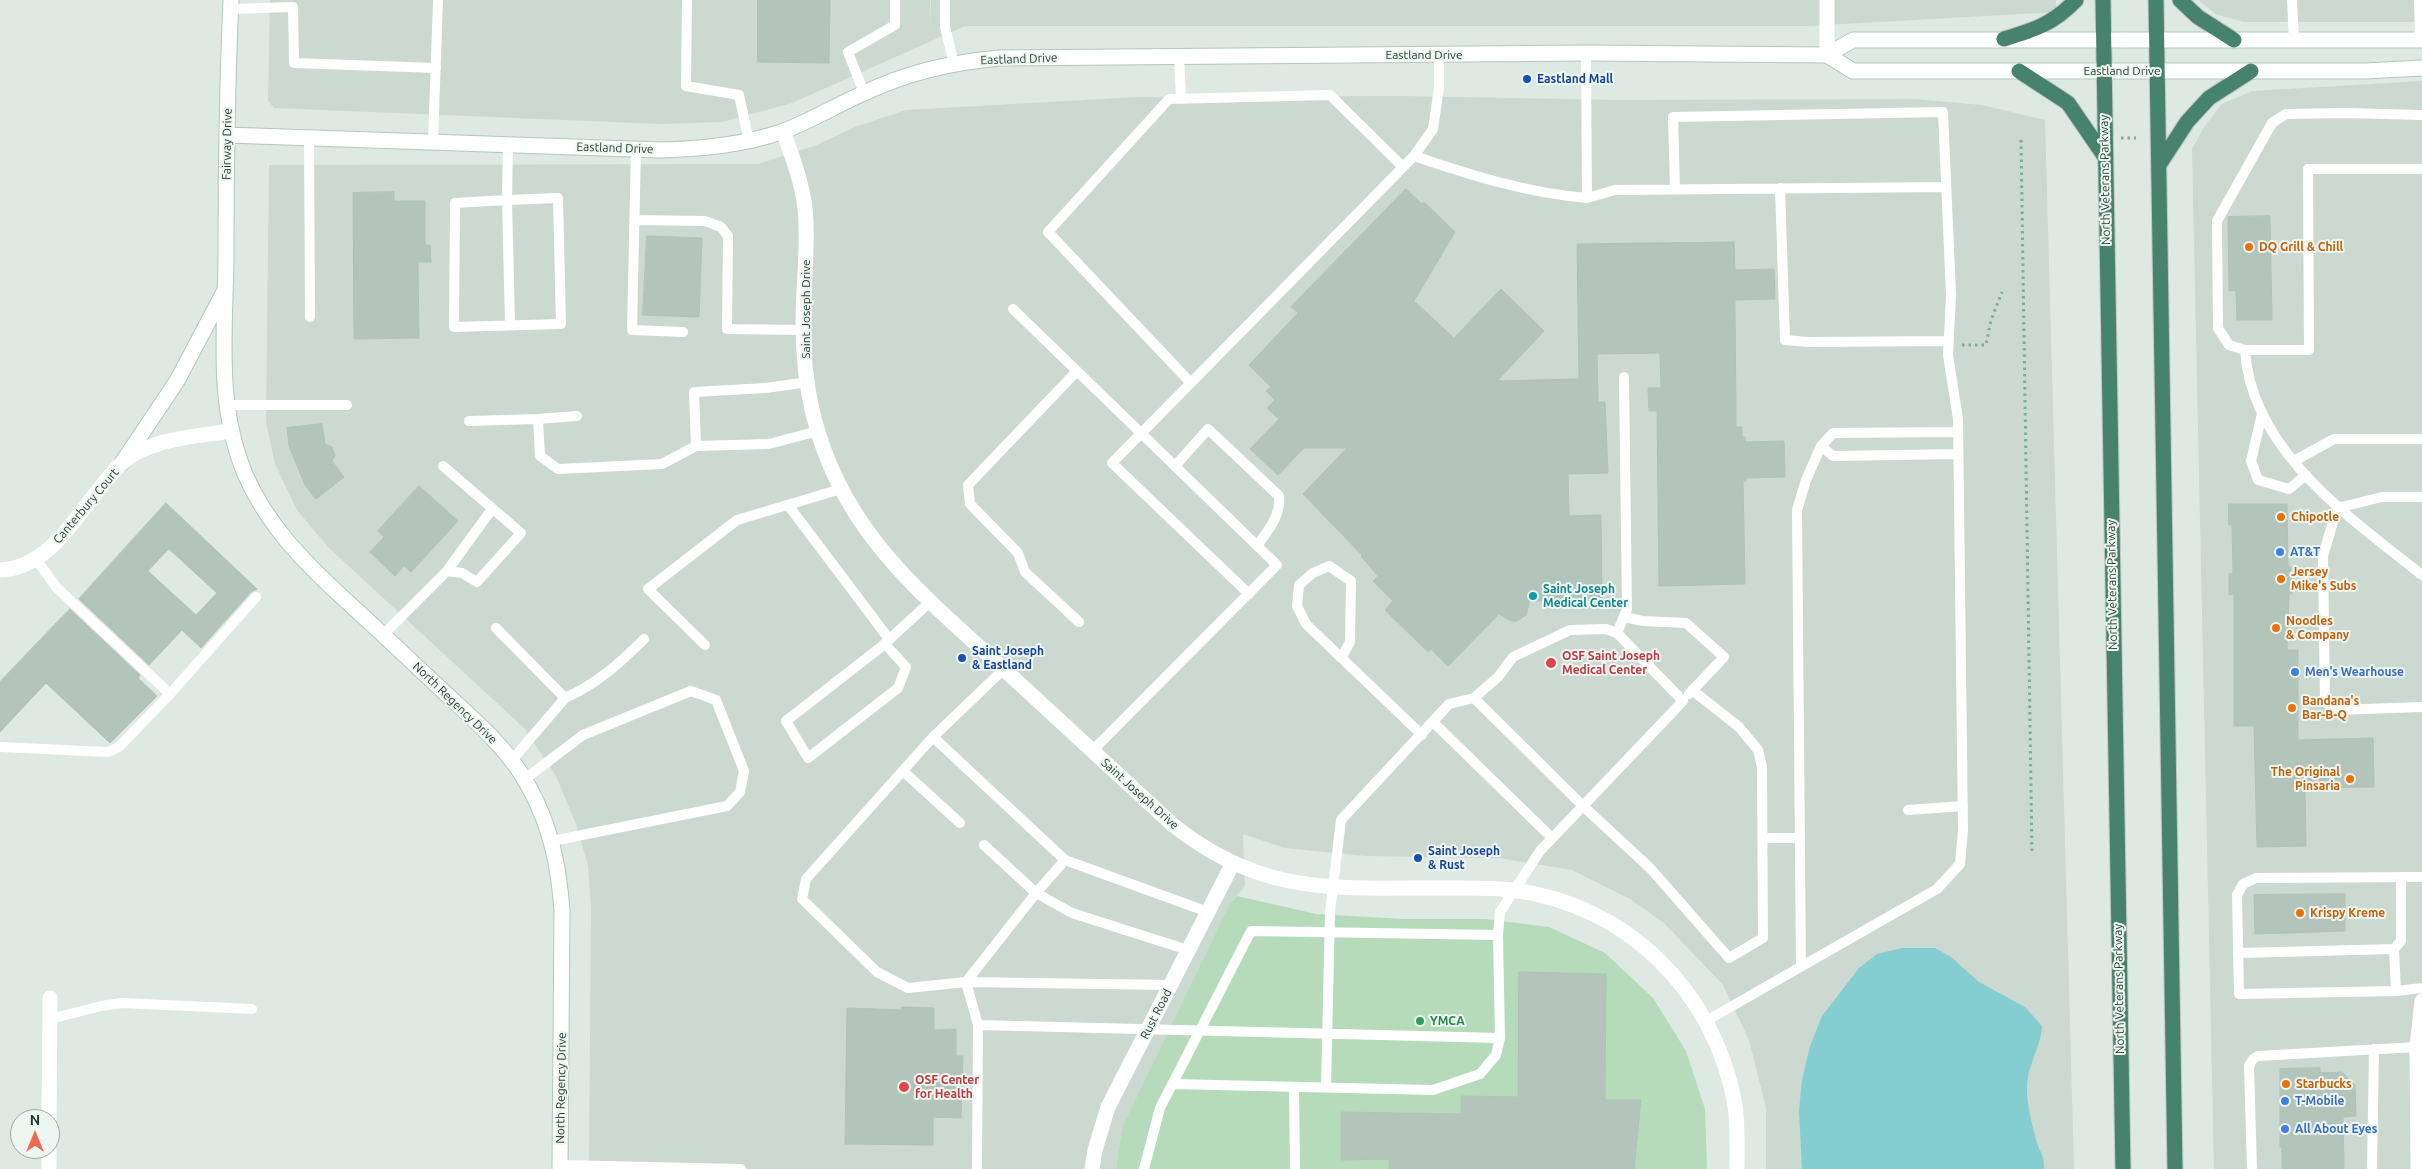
<!DOCTYPE html>
<style>
body{margin:0}
#map{position:relative;width:2422px;height:1169px;overflow:hidden;background:#dde9e2;font-family:Ubuntu,sans-serif}
canvas{display:block}
.north{position:absolute;left:10px;top:1109px;width:50px;height:50px;box-sizing:border-box;background:#edf6f1;border:1px solid #9baaa3;border-radius:50%;rotate:0deg;font-size:14px;font-weight:700;line-height:20px;text-align:center;color:#1f382f}
.north::after{content:'';display:block;margin:auto;width:18px;height:22px;background:#f36652;clip-path:polygon(50% 0,100% 100%,50% 72%,0 100%)}
</style>
<div id="map">
<canvas width="2422" height="1169"></canvas>
<div class="north">N</div>
</div>
<script>
const c = document.querySelector('canvas').getContext('2d');
c.lineJoin = 'round';
function paint(path, color) {
  c.fillStyle = color;
  c.fill(path, 'evenodd');
}
function stroke(path, color, width, dash) {
  c.strokeStyle = color;
  c.lineWidth = width;
  c.lineCap = dash ? 'butt' : 'round';
  c.setLineDash(dash || []);
  c.stroke(path);
}
function write(font, color, halo, rows, align = 'center') {
  c.font = font + ' Ubuntu,sans-serif';
  c.lineWidth = 4;
  c.setLineDash([]);
  c.textBaseline = 'middle';
  c.strokeStyle = halo;
  c.fillStyle = color;
  for (const [text, x, y, turn = 0] of rows) {
    c.save();
    c.translate(x, y);
    c.rotate((+turn || 0) * Math.PI / 180);
    c.textAlign = isNaN(turn) ? turn : align;
    if (halo) c.strokeText(text, 0, 0);
    c.fillText(text, 0, 0);
    c.restore();
  }
}
const built = new Path2D(`
 M270,0H930V25L931,0H2056V12L1808,26H965L792,103L722,122L661,124L274,108L268,101Z
 M2199,0H2422V22H2244L2215,14Z
 M2422,81V1169H2214L2192,149L2204,127L2222,104L2253,91Z
 M1402,96L1618,100L1915,99L1982,105L2045,120L2074,1169H1766V1108L1749,1040L1723,985L1664,923L1630,899L1572,870L1498,858L1366,856L1285,848L1243,834L1245,886L1230,903L1122,1127L1116,1169H589L591,908L588,865L576,824L556,776L524,728L328,547L297,510L275,464L266,422L269,165L758,164L817,145L855,127L906,110L1138,97Z`);
const green = new Path2D(`
 M1237,896L1316,914L1403,919H1485L1549,927L1605,953L1653,998L1686,1051L1705,1109L1707,1169H1116L1122,1127L1230,903Z`);
const water = new Path2D(`
 M1902,948H1935L1951,957L1979,982L2025,1007L2042,1026C2042,1045 2026,1067 2027,1090C2027,1105 2032,1124 2036,1140C2040,1153 2044,1153 2044,1169H1802L1799,1111L1802,1080L1810,1046L1822,1016L1859,968L1877,954Z`);
const building = new Path2D(`
 M758,0H830L829,63L758,62Z
 M1406,189L1422,204L1424,202L1455,232L1414,301L1454,338L1501,289L1544,331L1497,381L1579,379L1577,244L1734,242L1735,270L1774,269L1775,299L1735,300L1736,427H1742V437H1745V442L1784,441L1785,477L1746,478V481H1743L1745,584L1659,586L1657,411H1649L1648,388H1661L1660,353L1597,354L1598,402H1605L1608,473L1568,474L1569,516L1601,515L1602,600L1530,601L1526,615L1517,621H1511L1499,614L1448,666L1431,649L1428,652L1385,610L1393,601L1373,581L1378,576L1361,556L1362,555L1303,494L1347,448H1304L1278,475L1250,449L1279,419L1267,408L1275,400L1266,391L1271,387L1249,365L1298,313L1291,307Z
 M394,192V201H425V245H430L431,262H418L419,338L354,339L353,193Z
 M2270,216L2272,320H2237L2236,290L2229,291L2228,217Z
 M647,236L702,238L699,317L643,315Z
 M322,424L325,444L332,447L335,455L332,461L344,477L316,499L305,485L289,446L287,428Z
 M419,486L458,521L411,572L404,566L395,576L370,552L384,537L378,531Z
 M166,503L257,589L251,592L201,648L182,630L149,665L79,599ZM169,549L217,593L196,615L148,571Z
 M2229,504H2287L2288,567H2291L2292,594H2289L2287,650H2298V740L2373,738L2374,787L2305,788L2306,846L2257,847L2254,726H2234V594L2229,595V574L2233,573L2232,525H2229Z
 M70,609L140,675L138,678L157,696L110,743L46,683L0,732V682Z
 M2345,894V931L2255,934L2254,895Z
 M1519,972L1606,974L1605,1100H1641L1634,1169H1389V1159L1341,1160V1112L1461,1114V1096L1518,1097Z
 M902,1007L934,1008V1030L956,1029V1056H963L961,1118L933,1117V1145L845,1144L847,1008L901,1010Z
 M2320,1068V1073L2342,1072L2355,1085L2356,1116L2343,1117L2344,1169H2282V1147H2280V1069Z`);
const path = new Path2D(`
 M2121,138H2136
 M2021,140L2032,853
 M1962,345H1986L1991,320L2002,292`);
const service = new Path2D(`
 M687,0L686,86L739,95L749,141
 M945,0V27L954,64
 M2292,0L2294,40
 M2419,0L2420,40
 M231,9L293,7L294,63L436,68
 M1586,53L1587,198L1615,190L1946,187
 M1179,56L1181,98
 M864,93L848,52L895,25V0
 M309,137L310,317
 M433,142L438,0
 M508,144L507,200L455,203L454,327L561,324L558,198L507,200L510,325
 M636,149L632,330L683,332
 M1414,156C1470,175 1527,193 1587,198
 M2422,169H2308L2309,350H2245C2251,450 2350,518 2422,575
 M1675,188L1673,117L1943,112L1951,295L1948,355L1958,419L1963,830L1960,864L1937,889L1706,1021
 M1780,188L1785,340L1808,342L1948,341
 M634,220L705,221L721,227L728,236L727,329L803,330
 M1013,309L1277,565L1092,751
 M2245,350L2229,345L2218,328L2217,221L2272,123L2286,114L2346,113L2422,115
 M1077,371L968,485L970,504L1018,553L1025,572L1079,622
 M1190,382L1048,232L1169,99L1330,95L1403,167
 M226,405H347
 M2262,414L2251,461L2258,480L2289,489L2306,475
 M538,419L577,416
 M469,421L538,419L540,456L558,469L662,464L696,446L769,444L818,431
 M1958,432L1833,433L1821,446L1833,456L1958,454
 M696,446L694,392L766,388L808,382
 M2294,461L2334,439H2422
 M1175,466L1208,429L1279,496C1281,516 1268,530 1257,546
 M2422,497H2382L2337,508L2323,556L2325,702L2336,710L2422,707
 M788,505L889,639
 M36,559L57,588L170,694L256,597
 M447,571L492,509
 M1249,594L1112,463L1414,156L1433,129L1439,88V55
 M1624,617L1643,621L1686,623L1724,657L1689,694
 M496,628L565,698L512,760
 M1617,633L1627,609L1624,377
 M383,635L447,571L462,573L477,582L521,533L443,466
 M885,644L906,667L898,688L808,758L786,721L881,647L930,602
 M705,645L648,589L737,520L841,489
 M1341,658L1350,642L1351,581L1329,566L1313,573L1299,585L1297,606L1306,624L1422,735
 M1004,669L933,737L806,879L802,899L877,972L908,988L966,982L1036,893L1065,860
 M565,698C597,684 620,663 644,639
 M1474,698L1583,806L1650,868L1729,958L1763,938L1762,767L1758,750L1739,727L1692,690
 M1433,722L1552,838
 M933,737L1065,860L1208,912
 M0,747L108,752L119,747L170,694
 M903,771L960,823
 M525,779L583,735L691,691L716,700L744,771L740,792L727,806L552,841
 M1908,810L1963,806
 M1763,838H1800
 M984,845L1036,893L1072,913L1188,950
 M2422,877L2256,878L2243,884L2237,895L2239,994L2396,991L2422,988
 M2394,949L2396,991
 M2238,953L2394,949L2401,941V877
 M1801,967L1797,510L1806,480L1821,446
 M50,1019L101,1006L122,1003L252,1009
 M978,1025L1500,1038
 M1172,1084L1433,1090L1480,1074L1496,1055L1500,1038L1498,935L1500,912L1540,851L1683,701L1617,633L1606,629L1570,630L1513,657L1498,677L1474,698L1449,704L1341,820L1330,912L1326,1087
 M1294,1087L1295,1169
 M560,1165L741,1169
 M977,1169L978,1025L966,982L1170,985
 M1144,1169L1160,1108L1251,931L1498,935
 M2252,1169L2249,1066L2253,1059L2258,1056L2417,1047
 M2372,1169L2374,1049`);
const minor = new Path2D(`
 M1827,0V55
 M0,570C57,568 85,497 122,463C150,438 195,437 230,431
 M49,1119L50,998
 M49,1169V1149
 M1092,1169L1095,1150L1108,1107L1233,863
 M2418,1169L2417,1047L2422,1001`);
const tertiary = new Path2D(`
 M783,131C792,156 802,182 805,208C809,246 803,284 803,322C803,352 806,385 813,414C842,533 923,595 1008,673C1063,724 1118,774 1173,825C1261,895 1331,888 1437,888C1462,888 1488,887 1512,890C1627,904 1715,992 1735,1105C1738,1126 1737,1148 1737,1169`);
const secondary = new Path2D(`
 M231,0C227,86 226,173 226,259C225,333 216,404 245,474C266,523 302,560 341,596C375,627 409,659 443,691C474,720 509,749 529,787C551,827 559,867 562,911L560,1169
 M1827,55L1853,71H2365L2422,68
 M227,135L660,150C703,149 744,145 784,131C812,120 837,105 864,93C906,73 953,62 1000,58L1586,53L1827,55L1853,40H2422
 M122,463L177,381L225,290`);
const trunk = new Path2D(`
 M2103,0L2123,1169
 M2156,0L2175,1169
 M2180,0L2198,17L2234,40
 M2004,39C2034,30 2053,24 2076,0
 M2019,71L2068,103L2105,157
 M2159,165L2187,122L2209,98L2251,71`);
const markers = [
 [1527,79,5,"#1a4fb4"],
 [2249,247,5,"#e8710a"],
 [2281,517,5,"#e8710a"],
 [2280,552,5,"#3f7fe0"],
 [2281,579,5,"#e8710a"],
 [1533,596,5,"#0f9aa8"],
 [2276,628,5,"#e8710a"],
 [962,658,5,"#1a4fb4"],
 [1551,663,6,"#e0444e"],
 [2295,672,5,"#3f7fe0"],
 [2292,708,5,"#e8710a"],
 [2350,779,5,"#e8710a"],
 [1418,858,5,"#1a4fb4"],
 [2300,913,5,"#e8710a"],
 [1420,1021,5,"#2e9e5b"],
 [2286,1084,5,"#e8710a"],
 [904,1087,6,"#e0444e"],
 [2285,1101,5,"#3f7fe0"],
 [2285,1129,5,"#3f7fe0"]
];
const streetNames = [
 ["Eastland Drive",1424,55],
 ["Eastland Drive",1019,59,-2],
 ["Eastland Drive",2122,71],
 ["Fairway Drive",227,144,-89],
 ["Eastland Drive",615,148,2],
 ["North Veterans Parkway",2105,180,-91],
 ["Saint Joseph Drive",806,309,-90],
 ["Canterbury Court",86,506,-50],
 ["North Veterans Parkway",2112,585,-91],
 ["North Regency Drive",455,703,44],
 ["Saint Joseph Drive",1140,794,42],
 ["North Veterans Parkway",2119,989,-91],
 ["Rust Road",1156,1014,-63],
 ["North Regency Drive",561,1088,-89]
];
const transitNames = [
 ["Eastland Mall",1537,79],
 ["Saint Joseph",972,651],
 ["& Eastland",972,665],
 ["Saint Joseph",1428,851],
 ["& Rust",1428,865]
];
const foodNames = [
 ["DQ Grill & Chill",2259,247],
 ["Chipotle",2291,517],
 ["Jersey",2291,572],
 ["Mike's Subs",2291,586],
 ["Noodles",2286,621],
 ["& Company",2286,635],
 ["Bandana's",2302,701],
 ["Bar-B-Q",2302,715],
 ["The Original",2340,772,"right"],
 ["Pinsaria",2340,786,"right"],
 ["Krispy Kreme",2310,913],
 ["Starbucks",2296,1084]
];
const shopNames = [
 ["AT&T",2290,552],
 ["Men's Wearhouse",2305,672],
 ["T-Mobile",2295,1101],
 ["All About Eyes",2295,1129]
];
const cultureNames = [
 ["Saint Joseph",1543,589],
 ["Medical Center",1543,603]
];
const healthNames = [
 ["OSF Saint Joseph",1562,656],
 ["Medical Center",1562,670],
 ["OSF Center",915,1080],
 ["for Health",915,1094]
];
const leisureNames = [
 ["YMCA",1430,1021]
];
paint(built, '#cbd9d1');
paint(green, '#b5dbbb');
paint(water, '#84cdd0');
paint(building, '#b3c4bb');
stroke(building, '#b0c3b9', 1);
stroke(secondary, '#b0c9bd', 17);
stroke(trunk, '#c0c7c5', 17);
stroke(path, '#7dad98', 3, [2.5, 4]);
stroke(service, '#fff', 10);
stroke(minor, '#fff', 15);
stroke(tertiary, '#fff', 15);
stroke(secondary, '#fff', 15);
stroke(trunk, '#46826d', 15);
for (const [x, y, r, color] of markers) {
  const dot = new Path2D();
  dot.arc(x, y, r, 0, 2 * Math.PI);
  c.fillStyle = color;
  c.fill(dot);
  stroke(dot, '#edf6f1', 2);
}
write('12px', '#1f382f', '#edf6f1', streetNames);
write('bold 12px', '#164399', '#edf6f1', transitNames, 'left');
write('bold 12px', '#c56008', '#edf6f1', foodNames, 'left');
write('bold 12px', '#366cbe', '#edf6f1', shopNames, 'left');
write('bold 12px', '#0d838f', '#edf6f1', cultureNames, 'left');
write('bold 12px', '#be3a42', '#edf6f1', healthNames, 'left');
write('bold 12px', '#27864d', '#edf6f1', leisureNames, 'left');
</script>
